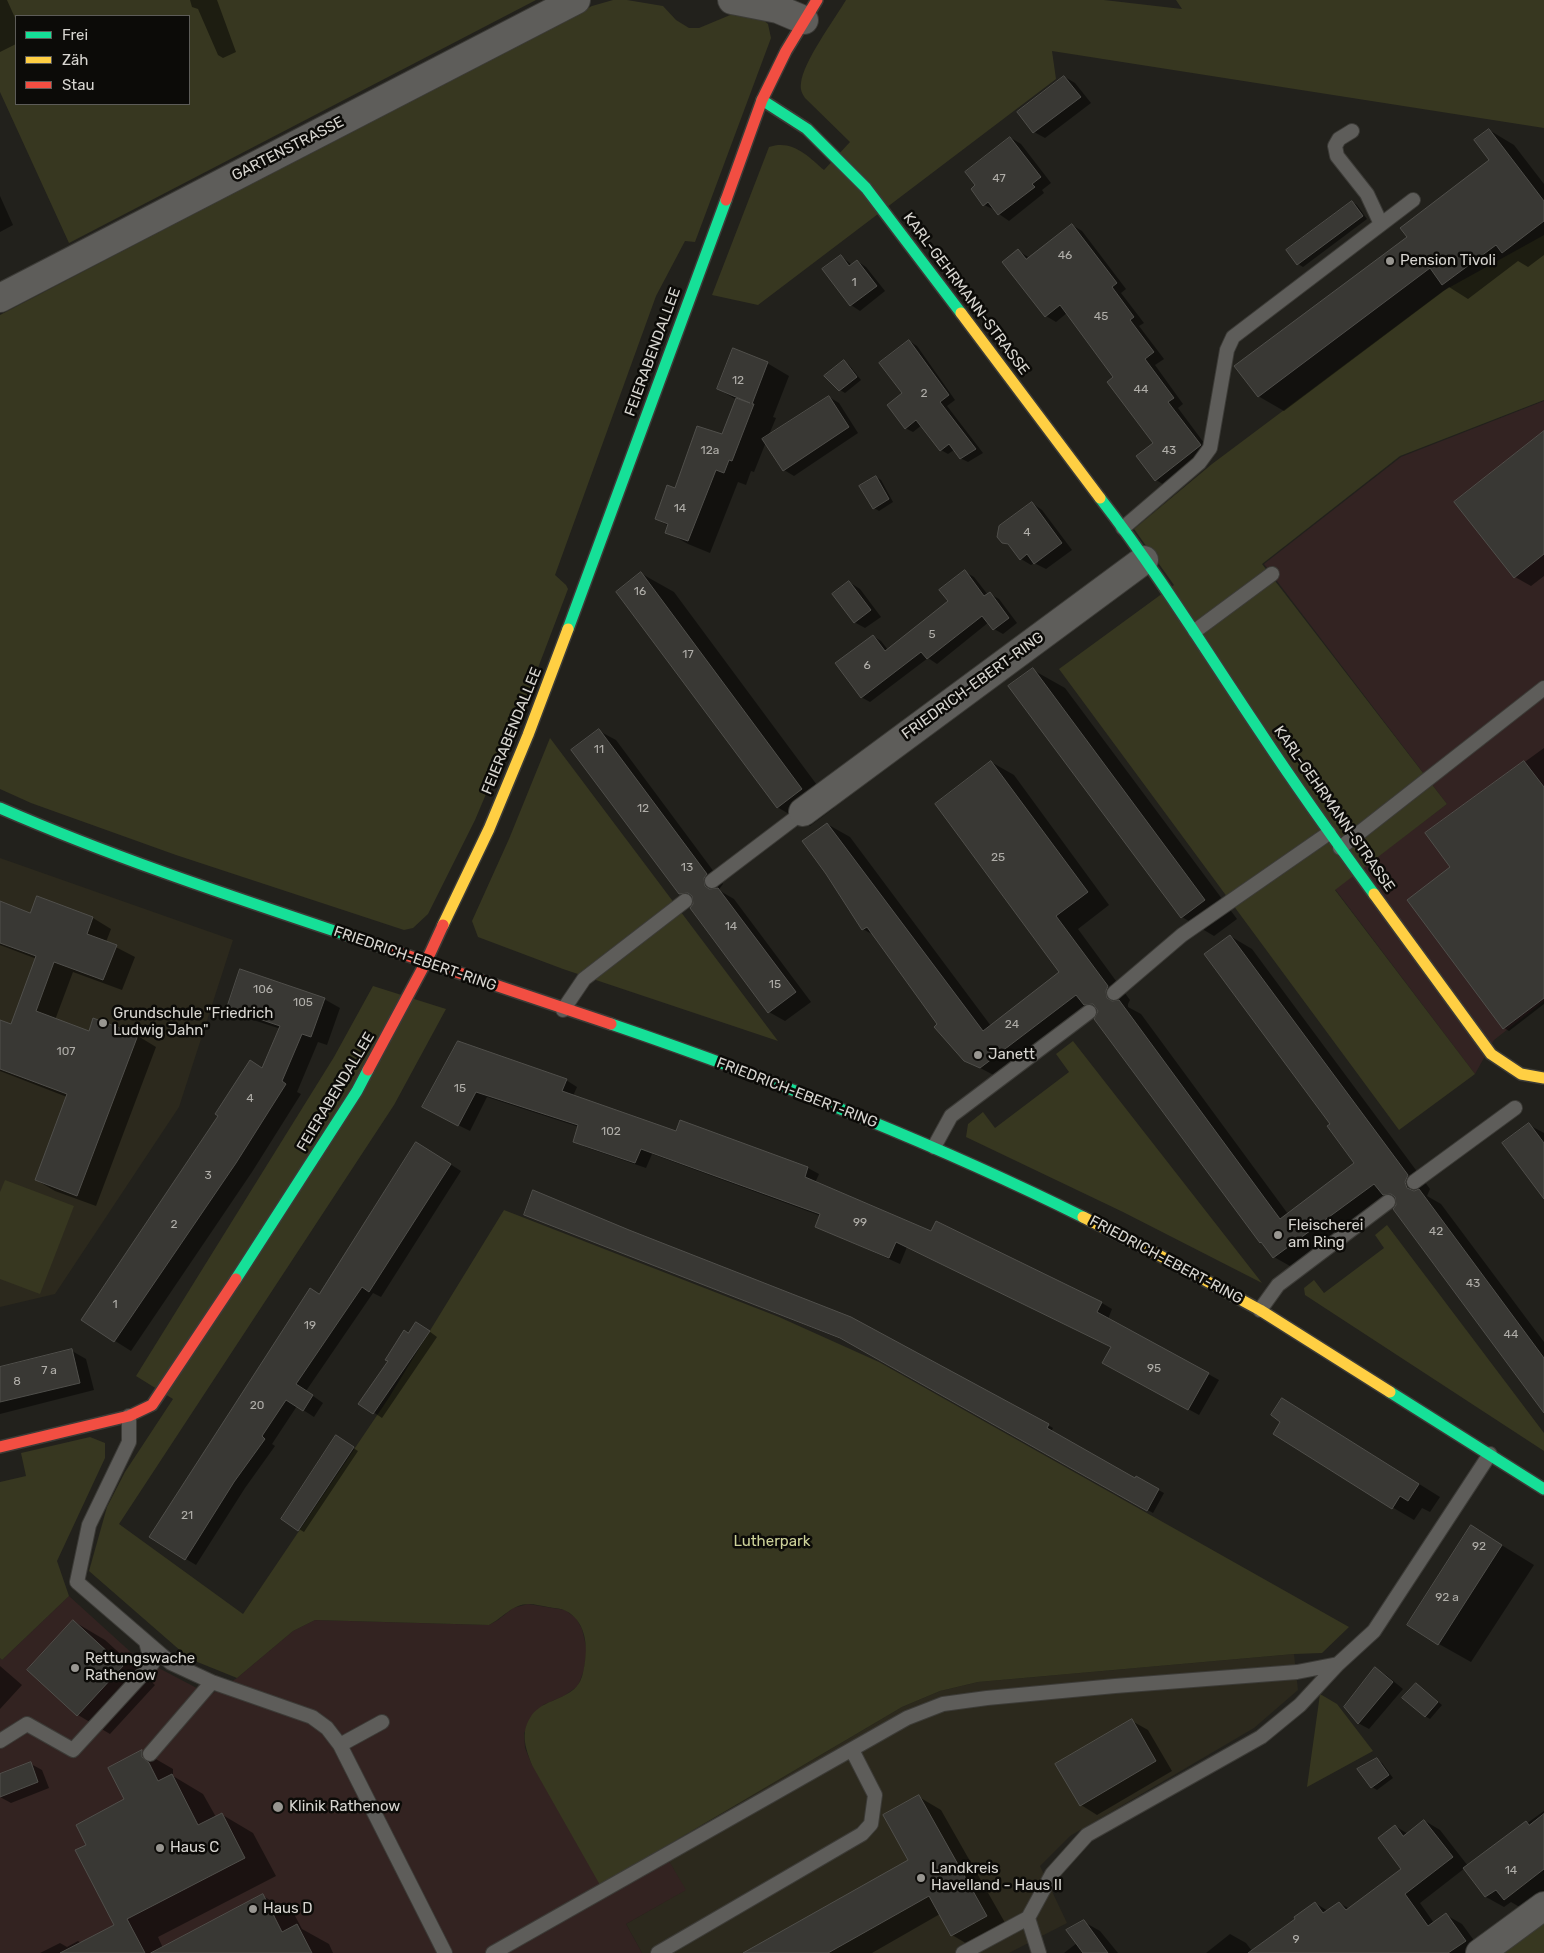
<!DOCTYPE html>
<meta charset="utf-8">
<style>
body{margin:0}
#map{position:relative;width:1544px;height:1953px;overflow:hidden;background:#22211c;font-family:Rubik,sans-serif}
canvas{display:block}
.legend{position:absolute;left:15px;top:15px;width:175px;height:90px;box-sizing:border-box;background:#0c0b08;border:1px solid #5d5c58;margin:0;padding:6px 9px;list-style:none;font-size:15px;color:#d7d5d0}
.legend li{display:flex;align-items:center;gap:10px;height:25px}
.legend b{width:25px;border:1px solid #5d5c58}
</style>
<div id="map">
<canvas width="1544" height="1953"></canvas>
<ul class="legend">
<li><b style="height:6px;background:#16e098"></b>Frei</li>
<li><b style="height:6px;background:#ffcf43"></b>Zäh</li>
<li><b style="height:6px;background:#f24e42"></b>Stau</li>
</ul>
</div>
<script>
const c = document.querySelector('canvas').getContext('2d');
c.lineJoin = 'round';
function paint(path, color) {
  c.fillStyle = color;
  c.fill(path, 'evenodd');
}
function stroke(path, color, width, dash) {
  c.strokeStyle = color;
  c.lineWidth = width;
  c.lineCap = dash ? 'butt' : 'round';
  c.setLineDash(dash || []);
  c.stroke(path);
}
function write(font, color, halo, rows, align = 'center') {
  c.font = font + ' Rubik,sans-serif';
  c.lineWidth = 5;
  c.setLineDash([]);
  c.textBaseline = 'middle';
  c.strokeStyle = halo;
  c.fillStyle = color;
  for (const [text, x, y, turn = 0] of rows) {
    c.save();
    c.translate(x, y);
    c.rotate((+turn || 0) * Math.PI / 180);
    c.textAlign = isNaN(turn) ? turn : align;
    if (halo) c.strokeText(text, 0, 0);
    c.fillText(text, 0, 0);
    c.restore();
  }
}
const built = new Path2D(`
 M0,858L233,940L179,1107L55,1294L0,1307Z
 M1294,1654L1298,1690L1254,1728L1070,1836L1040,1866L1067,1923L1009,1953H642L626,1924L685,1890L662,1849L902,1707L940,1691L978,1682Z`);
const industrial = new Path2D(`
 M1544,401V1001L1494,1040L1475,1074L1335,889L1447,804L1264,564L1401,457Z`);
const medical = new Path2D(`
 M69,1596L134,1655L210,1695L237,1678L293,1631L315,1620L489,1625L498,1620L513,1608L528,1604L565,1610L576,1618L582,1629L587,1650L584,1670L578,1686L564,1696L543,1705L524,1733L525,1748L532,1765L662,1849L686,1890L626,1924L642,1953H0V1658L2,1660Z`);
const green = new Path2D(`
 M0,0H536L69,243L0,92ZM16,16H189V104H16Z
 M613,0H627L663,6L676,20L689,28H699L735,13L761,18L768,24L771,38L695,242L685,241L656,296L555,575L566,585L568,589L525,702L475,820L428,914L413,928L404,930L176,855L31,803L0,789V315L592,6Z
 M846,0H1104L1182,9L1176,0H1544V128L1052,51L1056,79L758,305L712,295L769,147C792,139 808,156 824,170L850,142L805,98C802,93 800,90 801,83C803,62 834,20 846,0Z
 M1544,235V400L1400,456L1262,564L1447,804L1335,890L1475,1074L1399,1130L1059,669L1174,585L1134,529L1212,464L1443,291Z
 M550,738L778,1041L563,969L478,937L472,921L509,839Z
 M373,986L446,1009L394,1105L119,1524L243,1614L388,1399L504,1210L779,1317L879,1362L1349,1627L1322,1653L1294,1654L978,1682L940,1691L902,1707L600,1885L532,1765C526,1749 520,1734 530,1718C540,1700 564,1701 577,1686C582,1681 584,1669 585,1661C588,1643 584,1620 566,1611C561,1608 553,1608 548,1607C542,1606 535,1604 529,1604C512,1604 503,1618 489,1625L315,1620L293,1631L237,1678L190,1659L89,1571L107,1507L125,1472L173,1399L136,1376L334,1057Z
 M1073,1041L1262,1283L1123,1212L966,1137L968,1124L983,1112L995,1128L1069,1072L1056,1054Z
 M5,1180L74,1206L40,1294L0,1279V1192Z
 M1387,1225L1544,1433V1451L1305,1295L1304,1288L1314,1280L1324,1293L1384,1248L1375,1235Z
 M90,1437L105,1443V1458L57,1561L69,1596L2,1660L0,1658V1482L26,1476L21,1453Z
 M1320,1694L1337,1704L1373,1751L1307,1787Z
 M1544,1923V1953H1503Z`);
const shadow = new Path2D(`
 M0,0H7L16,20V44L0,52Z
 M190,0H217L236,52L223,58L218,55L198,9L192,7Z
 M1065,77L1075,83L1091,103L1045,138L1034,132Z
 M1489,130L1514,145L1544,184V255L1528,267L1518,261L1468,299L1449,287L1284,411L1258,396L1408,237L1491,161Z
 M1011,138L1021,144L1051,183L1042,190L1044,193L1009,221L999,214L995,210L984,205Z
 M0,196L13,225L0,232Z
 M1352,202L1357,205L1367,219L1303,267L1298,264Z
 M1072,225L1082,231L1126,289L1121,293L1144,323L1139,326L1164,359L1155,365L1183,404L1178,408L1210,451L1166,486L1156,480L1138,456L1154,443L1115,377L1067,313L1056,322L1046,316L1018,251L1030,258Z
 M841,256L852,265L857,261L866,267L885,291L860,311L851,305L824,270Z
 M909,341L917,346L955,400L947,406L983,453L968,462L960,458L954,450L948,454L941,450L922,425L913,432L905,428L904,393Z
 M844,362L849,365L861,380L845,393L840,390Z
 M767,363L789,376L773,417L776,418L768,437L829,397L839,403L858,433L794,476L784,470L766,442L754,472L751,471L746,485L738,482L710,553L688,544L667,532L669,526L656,519L676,489L722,436L737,400L718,389Z
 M1544,432V576L1531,586L1515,577Z
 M876,477L881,480L893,502L879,511L874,508Z
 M1032,503L1042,510L1072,550L1046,569L1034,563L1031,565L1021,559L1013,548L1003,542Z
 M965,572L974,577L988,595L990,594L999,599L1017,623L1003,634L994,629L989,622L937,664L928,658L870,702L861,697L873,636L881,641L888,650L950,601Z
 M642,574L674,592L834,808L810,826L777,807Z
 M849,582L860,589L881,617L865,628L854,622Z
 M1033,670L1065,688L1237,919L1214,936L1182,917Z
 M599,731L616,740L723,884L720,888V891L734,899L811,1002L785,1021L769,1012L694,901L680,893Z
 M1544,748V1004L1509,1031L1504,1028L1452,867L1427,833Z
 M991,762L1014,775L1109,905L1078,929L1130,1000L1128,1004V1007L1141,1014L1288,1214L1356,1164L1331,1124L1230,936L1252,949L1430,1189L1427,1196L1441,1204L1544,1342V1411L1397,1202L1392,1199L1297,1270L1274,1257L1265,1245L1260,1242L1099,1012L1095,1010L1003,1080L965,1060L875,936L863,929L827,873V824L850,837L991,1026L1061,972Z
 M37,897L93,918L111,929L106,942L135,957L122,990L73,972L55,1020L89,1033L94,1020L138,1036L156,1047L96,1206L55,1191L36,1180L67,1097L0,1071V1021L12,1026L37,959L0,945V903L31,914Z
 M324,999L340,1008L327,1045L318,1042L297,1092L301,1094L252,1172L131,1351L82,1320L220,1116L263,1069L281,1029L244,1017L228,1007Z
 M458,1043L566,1080L577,1087L573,1096L677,1133L681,1121L808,1168L819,1174L815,1183L932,1233L937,1223L1102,1303L1112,1309L1108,1319L1219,1380L1199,1415L1115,1369L1112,1347L907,1247L900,1264L816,1226L821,1216L652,1154L646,1168L585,1147L574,1141L579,1127L487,1097L470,1131L434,1113Z
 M1529,1125L1544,1133V1197Z
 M428,1150L461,1171L381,1297L373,1293L306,1391L323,1403L314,1417L297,1406L272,1444L275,1446L245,1488L196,1565L186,1559L320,1295Z
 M534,1192L1048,1425L1053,1428L1051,1432L1135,1480L1136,1478L1164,1493L1153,1513L846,1341L531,1217Z
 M425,1328L437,1337L382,1418L360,1403L409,1334Z
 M72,1351L86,1359L94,1390L0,1414V1368Z
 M1304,1412L1440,1497L1430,1512L1422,1508L1414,1520L1392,1507Z
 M336,1437L358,1451L304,1532L282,1519Z
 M1472,1527L1534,1565L1471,1662L1439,1644Z
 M73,1621L105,1640L155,1685L110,1734L78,1715Z
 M0,1666L22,1685L0,1709Z
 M1376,1669L1386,1675L1403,1689L1369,1729L1358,1723Z
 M1416,1684L1442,1705L1430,1719L1425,1716Z
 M1132,1721L1148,1730L1172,1771L1097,1815L1081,1805Z
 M142,1751L173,1769V1776L203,1794L216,1817L221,1814L253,1833L276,1876L158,1937L163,1948L263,1896L294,1914L302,1929L329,1944L333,1953H40L60,1943L67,1947L78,1941L81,1943L116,1926L88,1846L126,1800Z
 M1377,1760L1382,1763L1393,1778L1377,1790L1372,1787Z
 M31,1764L42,1770L49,1788L11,1803L0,1797V1775Z
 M919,1797L941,1810L1008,1928L974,1948L952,1935L940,1914L872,1953H746L910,1860Z
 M1544,1811V1893L1523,1909L1511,1902L1504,1907L1486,1897L1465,1868L1420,1903L1434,1923L1446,1915L1462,1924L1481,1950L1477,1953H1206L1230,1934L1246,1943L1252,1951L1297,1919L1315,1903L1328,1911L1339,1903L1350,1909L1403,1869L1395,1826L1408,1834L1425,1821L1440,1830L1468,1866Z
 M1084,1922L1100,1931L1118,1953H1064L1077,1943Z`);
const building = new Path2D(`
 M1064,76L1081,97L1033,133L1017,112Z
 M1489,129L1544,201V221L1502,253L1496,245L1442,285L1430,268L1258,397L1234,366L1407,237L1400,228L1489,160L1474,140Z
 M1010,137L1041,177L1032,184L1035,187L998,215L988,202L983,206L971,189L975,185L965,172Z
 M1352,201L1363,216L1297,265L1286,250Z
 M1072,224L1117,283L1112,287L1134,317L1130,320L1154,352L1145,359L1174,398L1168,402L1201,445L1155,481L1136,456L1153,443L1107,382L1113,377L1060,305L1045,317L1002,262L1018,249L1026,259Z
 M841,255L849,266L857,260L877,286L850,306L822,269Z
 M909,340L949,395L940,402L976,449L960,459L949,444L940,451L916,420L905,429L887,405L902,393L879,363Z
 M733,348L768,362L752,404H754L732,461L729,460L724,473L716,470L688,541L665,533L668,524L655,519L667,485L675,488L697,426L722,434L736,398L750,403L717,389Z
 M844,360L857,377L839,391L824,376Z
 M829,396L849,427L783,471L762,439Z
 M1544,431V554L1514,578L1454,502Z
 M876,476L889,499L873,509L859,486Z
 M1032,502L1062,543L1034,564L1027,554L1020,560L1008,544L1002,543L997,537L999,526Z
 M965,570L984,596L990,592L1009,618L993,630L982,616L927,659L921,652L861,698L835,663L873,635L885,651L948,601L939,590Z
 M641,572L802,789L777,808L616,592Z
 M849,581L871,610L854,623L832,594Z
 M1033,668L1205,900L1181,918L1008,686Z
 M599,729L707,874L704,878L705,886L709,889L718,888L796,992L768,1013L690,908L693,904L692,896L688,893L679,894L571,750Z
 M991,761L1088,892L1056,916L1108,986L1106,991L1107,998L1112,1001L1119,1000L1280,1219L1354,1163L1327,1126L1330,1124L1204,954L1230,935L1408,1175L1405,1182L1407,1188L1414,1191L1419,1189L1544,1358V1413L1393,1209L1396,1205L1395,1197L1391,1194L1383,1195L1374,1184L1273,1258L1261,1242L1260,1243L1094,1019L1098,1011L1093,1004L1084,1005L1076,995L980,1068L964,1061L934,1027L937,1024L867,927L862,930L826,874L802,841L827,823L983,1031L1059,972L935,804Z
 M1524,761L1544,787V998L1503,1029L1407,900L1450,867L1425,833Z
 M37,896L93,917L87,934L117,945L103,980L54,962L36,1011L89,1031L93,1018L138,1035L77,1196L35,1180L67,1094L0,1069V1020L11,1024L36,956L0,943V901L30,913Z
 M240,969L325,998L311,1037L302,1034L282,1081L286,1084L236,1163L114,1342L81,1320L218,1116L215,1114L250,1060L262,1068L280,1026L227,1008Z
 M458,1041L567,1079L562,1091L676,1131L680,1120L808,1167L805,1177L931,1231L936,1221L1102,1302L1097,1312L1209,1373L1188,1410L1102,1363L1111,1347L896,1242L889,1258L815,1227L820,1214L641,1149L635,1163L573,1142L578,1125L476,1092L458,1126L422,1107Z
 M1529,1123L1544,1143V1199L1502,1143Z
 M416,1142L451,1164L369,1292L362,1287L296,1384L313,1395L303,1411L286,1400L262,1436L265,1439L234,1482L185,1560L149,1537L310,1288L319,1294Z
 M533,1190L629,1230L851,1317L1049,1424L1047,1428L1135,1478L1136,1476L1159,1489L1147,1511L840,1338L524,1215Z
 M416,1322L430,1331L373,1414L358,1404L388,1361L385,1360L404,1330L408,1333Z
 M72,1349L80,1383L0,1402V1367Z
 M1282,1398L1419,1484L1408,1501L1400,1496L1392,1509L1273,1434L1280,1422L1271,1415Z
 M336,1435L354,1447L298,1531L281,1519Z
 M1471,1525L1502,1545L1438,1645L1407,1625Z
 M73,1620L123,1666L77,1716L27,1670Z
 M1375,1667L1393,1682L1358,1724L1344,1707Z
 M1416,1683L1438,1702L1425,1717L1402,1698Z
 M1132,1719L1156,1761L1080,1806L1055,1764Z
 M142,1750V1757L149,1763L158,1781L172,1774L198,1825L222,1813L245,1858L127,1919L145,1953H60L114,1925L75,1850L86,1845L76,1825L124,1799L108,1768Z
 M1377,1758L1389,1775L1371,1788L1357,1769Z
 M31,1762L38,1782L0,1797V1774Z
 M919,1795L987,1916L951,1936L929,1896L828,1953H743L908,1860L883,1815Z
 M1544,1814V1869L1504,1900L1496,1890L1485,1897L1463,1868L1526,1821L1529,1825Z
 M1424,1820L1453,1857L1405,1894L1428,1926L1446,1913L1466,1941L1448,1953H1248L1295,1919L1294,1917L1315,1902L1323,1913L1339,1902L1346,1910L1401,1869L1378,1838L1395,1825L1403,1836Z
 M263,1894L282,1932L297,1924L312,1953H151Z
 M1084,1920L1108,1953H1083L1066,1930Z`);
const lane = new Path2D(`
 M1352,131L1339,139L1335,146L1337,156L1367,194L1381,224
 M1123,528L1199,463L1210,448L1227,350L1233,337L1413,200
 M1195,631L1272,574
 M1340,848L1544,688
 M712,881L803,812
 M1114,993L1182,935L1329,833
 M563,1010L584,979L685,901
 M934,1147L951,1116L1089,1012
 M1414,1182L1515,1108
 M1260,1310L1278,1285L1388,1202
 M129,1416V1442L89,1525L77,1582L171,1663L212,1682L312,1717L327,1728L340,1745L445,1953
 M0,1741L27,1724L73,1750L152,1664L146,1642
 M340,1745L382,1722
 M150,1754L212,1682
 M1028,1918L1039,1953
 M493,1953L907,1718L943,1704L987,1698L1115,1686L1297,1672L1338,1664
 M658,1953L862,1834L871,1824L875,1795L852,1750
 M963,1953L1028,1918L1052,1874L1087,1835L1261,1737L1300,1705L1338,1664L1374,1631L1490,1454`);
const street = new Path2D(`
 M732,0L778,9L804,20
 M0,298L576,0
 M803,812L1144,560
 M1480,1953L1544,1906`);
const fast = new Path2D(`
 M762,100L807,129L866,188L961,313
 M1100,498C1159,574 1209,656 1263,736C1298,789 1336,842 1374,894
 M568,629L726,200
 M0,808C126,863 258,905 388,949
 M611,1024C772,1079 930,1141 1083,1217
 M236,1279L357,1091L368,1070
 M1390,1392L1544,1489`);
const slow = new Path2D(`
 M961,313L1100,498
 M1374,894L1491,1054L1521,1074L1544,1078
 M443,925L489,829L528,735L568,629
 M1083,1217L1155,1253L1260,1310L1390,1392`);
const jam = new Path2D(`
 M726,200L762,100L786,51L817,0
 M388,949L611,1024
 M368,1070L426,962L443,925
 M0,1447L129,1416L152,1405L236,1279`);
const markers = [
 [1390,261,5,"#989691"],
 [103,1023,5,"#989691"],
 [978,1055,5,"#989691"],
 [1278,1235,5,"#989691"],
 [75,1668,5,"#989691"],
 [278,1807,6,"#989691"],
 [160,1848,5,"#989691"],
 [921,1878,5,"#989691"],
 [253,1909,5,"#989691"]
];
const numberNames = [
 ["47",999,179],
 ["46",1065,256],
 ["1",854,283],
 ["45",1101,317],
 ["12",738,381],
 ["44",1141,390],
 ["2",924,394],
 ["12a",710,451],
 ["43",1169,451],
 ["14",680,509],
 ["4",1027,533],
 ["16",640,592],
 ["5",932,635],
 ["17",688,655],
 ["6",867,666],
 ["11",599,750],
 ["12",643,809],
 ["25",998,858],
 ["13",687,868],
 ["14",731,927],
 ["15",775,985],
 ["106",263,990],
 ["105",303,1003],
 ["24",1012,1025],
 ["107",66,1052],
 ["15",460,1089],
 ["4",250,1099],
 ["102",611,1132],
 ["3",208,1176],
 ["99",860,1223],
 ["2",174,1225],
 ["42",1436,1232],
 ["43",1473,1284],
 ["1",115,1305],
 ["19",310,1326],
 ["44",1511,1335],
 ["95",1154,1369],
 ["7 a",49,1371],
 ["8",17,1382],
 ["20",257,1406],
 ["21",187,1516],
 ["92",1479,1547],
 ["92 a",1447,1598],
 ["14",1511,1871],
 ["9",1296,1940]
];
const streetNames = [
 ["GARTENSTRASSE",288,149,-27],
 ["KARL-GEHRMANN-STRASSE",966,294,53],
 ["FEIERABENDALLEE",653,352,-70],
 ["FRIEDRICH-EBERT-RING",973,686,-36],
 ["FEIERABENDALLEE",512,731,-68],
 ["KARL-GEHRMANN-STRASSE",1334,809,55],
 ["FRIEDRICH-EBERT-RING",415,959,19],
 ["FEIERABENDALLEE",336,1092,-59],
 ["FRIEDRICH-EBERT-RING",797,1093,21],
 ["FRIEDRICH-EBERT-RING",1166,1260,28]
];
const poiNames = [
 ["Pension Tivoli",1400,261],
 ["Grundschule \"Friedrich",113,1014],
 ["Ludwig Jahn\"",113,1031],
 ["Janett",988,1055],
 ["Fleischerei",1288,1226],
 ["am Ring",1288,1243],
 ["Rettungswache",85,1659],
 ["Rathenow",85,1676],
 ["Klinik Rathenow",289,1807],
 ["Haus C",170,1848],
 ["Landkreis",931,1869],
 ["Havelland - Haus II",931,1886],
 ["Haus D",263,1909]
];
const parkNames = [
 ["Lutherpark",772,1542]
];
paint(built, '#2c291d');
paint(industrial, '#332322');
paint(medical, '#332321');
paint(green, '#373720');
paint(shadow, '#0007');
paint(building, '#393834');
stroke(building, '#504f4b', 1);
stroke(lane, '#3c3b37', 16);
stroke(street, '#3c3b37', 30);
stroke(fast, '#3c3b37', 14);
stroke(slow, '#3c3b37', 14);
stroke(jam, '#3c3b37', 14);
stroke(lane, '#5e5d5a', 14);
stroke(street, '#5e5d5a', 28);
stroke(fast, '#16e098', 11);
stroke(slow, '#ffcf43', 11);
stroke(jam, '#f24e42', 11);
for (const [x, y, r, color] of markers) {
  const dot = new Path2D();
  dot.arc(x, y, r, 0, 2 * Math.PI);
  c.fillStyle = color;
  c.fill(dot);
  stroke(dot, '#0c0b08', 2);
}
write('12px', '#b0aea9', null, numberNames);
write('15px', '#d7d5d0', '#0c0b08', streetNames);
write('15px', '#d7d5d0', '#0c0b08', poiNames, 'left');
write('15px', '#cdd299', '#0c0b08', parkNames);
</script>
